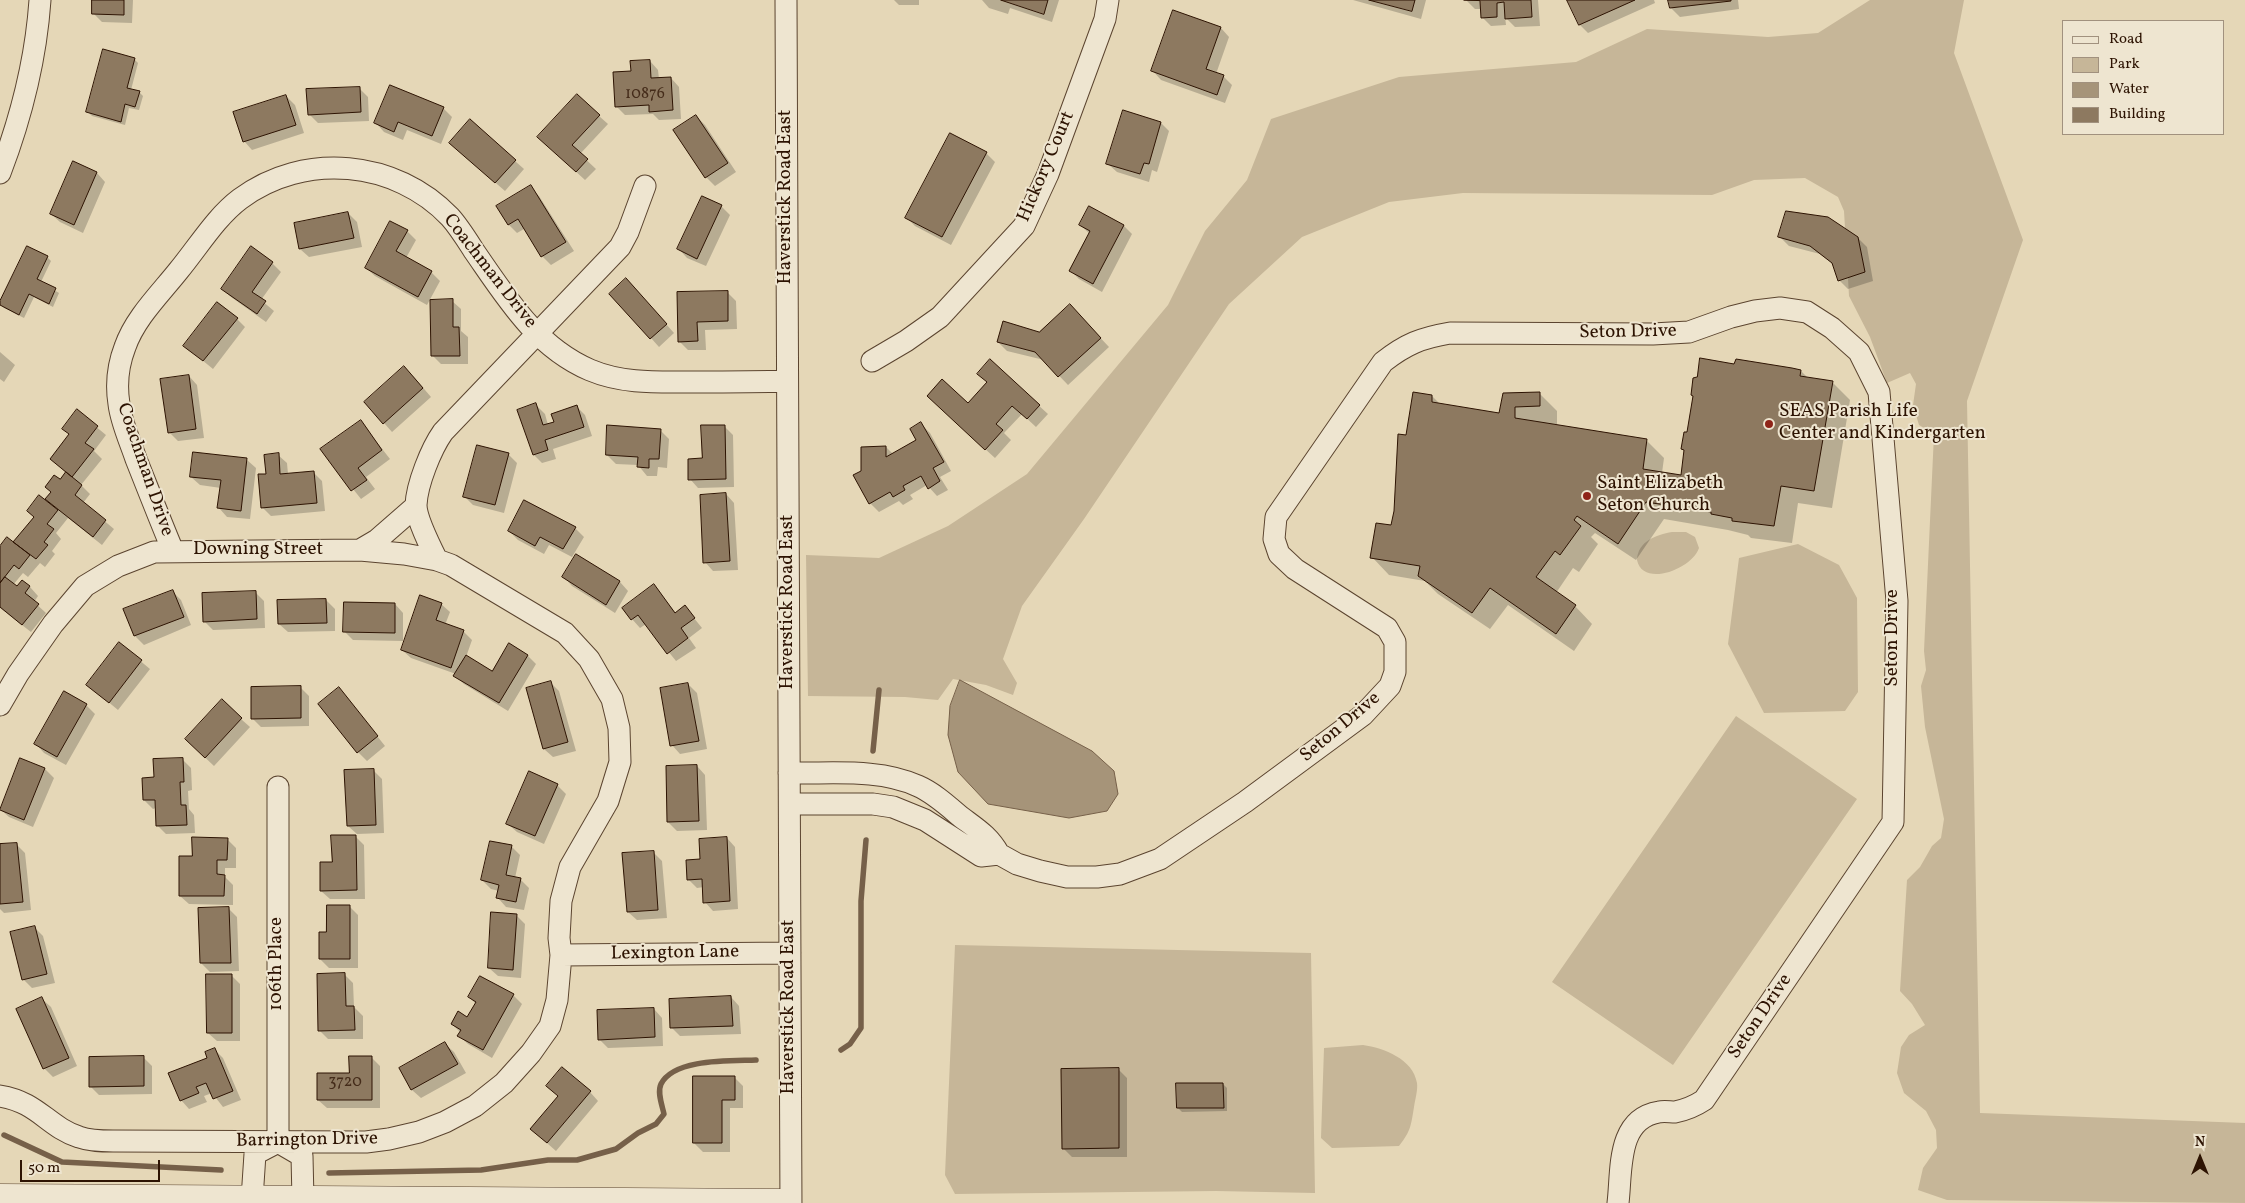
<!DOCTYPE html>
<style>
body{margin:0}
#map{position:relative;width:2245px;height:1203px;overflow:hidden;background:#e5d7b7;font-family:Vollkorn,serif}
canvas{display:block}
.legend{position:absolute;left:2062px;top:20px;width:162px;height:115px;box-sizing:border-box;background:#eee5d0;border:1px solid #a1917e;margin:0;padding:6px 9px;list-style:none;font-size:15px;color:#2d1302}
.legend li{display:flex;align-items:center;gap:10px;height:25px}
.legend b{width:25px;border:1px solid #a1917e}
.north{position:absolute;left:2175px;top:1133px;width:50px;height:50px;-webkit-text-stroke:4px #eee5d0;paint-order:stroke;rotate:0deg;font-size:14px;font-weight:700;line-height:20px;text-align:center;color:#2d1302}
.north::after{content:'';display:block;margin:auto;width:18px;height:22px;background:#2d1302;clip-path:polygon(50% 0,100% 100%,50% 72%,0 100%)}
.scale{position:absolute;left:20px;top:1160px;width:140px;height:22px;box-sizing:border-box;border:2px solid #2d1302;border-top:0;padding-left:6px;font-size:15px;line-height:18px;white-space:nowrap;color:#2d1302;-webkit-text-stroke:4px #eee5d0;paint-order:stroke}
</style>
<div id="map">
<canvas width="2245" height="1203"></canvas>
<ul class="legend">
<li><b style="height:6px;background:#eee5d0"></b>Road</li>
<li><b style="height:14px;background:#c6b698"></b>Park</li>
<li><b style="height:14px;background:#a69479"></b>Water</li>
<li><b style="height:14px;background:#8d7960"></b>Building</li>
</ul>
<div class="north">N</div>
<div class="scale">50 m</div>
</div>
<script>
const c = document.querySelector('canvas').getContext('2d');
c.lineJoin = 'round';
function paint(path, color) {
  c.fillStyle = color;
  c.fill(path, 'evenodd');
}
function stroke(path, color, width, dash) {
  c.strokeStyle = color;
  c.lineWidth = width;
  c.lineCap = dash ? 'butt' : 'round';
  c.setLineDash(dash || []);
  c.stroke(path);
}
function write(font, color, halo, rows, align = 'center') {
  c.font = font + ' Vollkorn,serif';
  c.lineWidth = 4;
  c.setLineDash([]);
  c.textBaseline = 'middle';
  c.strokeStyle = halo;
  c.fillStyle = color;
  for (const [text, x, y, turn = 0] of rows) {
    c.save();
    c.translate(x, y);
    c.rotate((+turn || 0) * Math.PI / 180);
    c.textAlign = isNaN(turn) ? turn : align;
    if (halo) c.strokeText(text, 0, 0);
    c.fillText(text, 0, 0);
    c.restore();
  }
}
const green = new Path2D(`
 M1870,0H1964L1954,53L2023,240L1967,401L1980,1113L2245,1123V1203L1947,1200L1918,1190L1923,1168L1937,1148L1936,1130L1926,1111L1904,1093L1897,1073L1901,1047L1909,1035L1925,1025L1912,1004L1900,991L1907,880L1920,867L1932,846L1941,838L1944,819L1925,727L1921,686L1926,670L1924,651L1934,434L1919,425L1913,405L1916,384L1910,373L1887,383L1870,337L1849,296L1844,211L1838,197L1805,178L1754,180L1712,195L1463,193L1389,202L1302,237L1229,304L1084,519L1022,606L1003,659L1017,683L1013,695L986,685L953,679L938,700L905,697L808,696L806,555L879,558L948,526L1027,474L1168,305L1205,231L1247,180L1271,119L1399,77L1576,62L1647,29L1768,37L1818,33Z
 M1672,532H1686L1695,537L1699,548C1692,569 1643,588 1637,560C1638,541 1656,535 1672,532Z
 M1798,544L1839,565L1857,598L1858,692L1845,711L1764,713L1728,644L1739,558Z
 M1736,716L1857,799L1673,1065L1552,982Z
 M955,945L1311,953L1315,1193L1216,1191L955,1194L945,1175Z
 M1363,1045C1384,1048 1413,1059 1417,1083C1418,1090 1415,1100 1414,1107C1411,1125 1411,1131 1399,1146L1332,1148L1321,1138L1324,1048Z`);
const water = new Path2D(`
 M960,680L1092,751L1114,771L1118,794L1107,811L1069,818L988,804L958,772L948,735L950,706Z`);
const shadow = new Path2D(`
 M94,0H133L132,23L102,22L93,13Z
 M894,0H919V5H899Z
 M982,0H1059L1052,22L1010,8L1008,14L989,8Z
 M1353,0H1426L1421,19Z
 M1466,0H1538L1540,26L1515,27L1505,17L1506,25L1491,26L1482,17V9H1475Z
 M1568,0H1654L1655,3L1588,33L1580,25Z
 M1670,0H1738L1739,9L1680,17L1671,8Z
 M1221,28L1229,37L1216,74L1223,76L1232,85L1225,103L1161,80L1153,71Z
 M134,59L138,63L131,90L139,92L143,96L139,110L129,108L125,125L92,116L88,112Z
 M650,61L658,70L659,79L671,78L679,87L681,119L659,120L653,114L625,115L616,106L632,72Z
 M359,88L368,97L369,121L318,123L309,114Z
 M286,96L295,105L304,133L252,150L244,141Z
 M443,108L452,117L441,144L407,130L403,140L384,132L376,123Z
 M599,116L608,124L580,154L596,169L585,180L548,146Z
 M696,116L705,125L736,172L715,186L706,177Z
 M1161,123L1169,131L1157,172L1152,170L1149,182L1117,172L1108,164Z
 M459,151L515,161L524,169L505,191Z
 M986,153L995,162L951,245L915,226L907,218Z
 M74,163L97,173L105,182L83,233L60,222L51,214Z
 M530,187L539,196L574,251L551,265L542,256L524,229L517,233L509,225Z
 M721,206L730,215L706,266L687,258L679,249Z
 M1090,207L1124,226L1132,234L1102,292L1079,279L1070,270L1090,234L1080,225Z
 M348,213L357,222L362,247L309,257L300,249Z
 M407,231L416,240L406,258L431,272L440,281L427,305L375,276L366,268Z
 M1780,237L1858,238L1867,247L1873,281L1848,289L1839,280L1834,265L1820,254L1789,246Z
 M47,257L51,261L41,282L59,293L53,307L34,297L24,318L4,308L0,304Z
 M272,263L281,272L261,300L274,311L266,322L231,297L222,289Z
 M635,289L674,333L659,347L651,338Z
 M727,292L736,301L737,329L705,330L706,350H688L679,341L678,294Z
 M452,301L461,309V331L468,337V364H441L432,355Z
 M1078,314L1109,347L1068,385L1044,360L1007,351L998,342L1040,333Z
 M237,319L245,327L213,369L185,346Z
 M0,352L15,365L4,382L0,379Z
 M990,361L1048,414L1036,427L1022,414L1004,433L1011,440L995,458L937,405H968L988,382Z
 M1735,365L1801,371L1808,378L1832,382L1850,400L1832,508L1798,503L1792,543L1751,538L1748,535L1728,530L1664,519L1636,560L1595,533L1591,537L1598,544L1579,572L1573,568L1556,593L1575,606L1592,624L1574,651L1508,605L1490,629L1438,594L1425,581L1389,575L1372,557L1392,526L1407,436L1432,396L1441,405L1500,414L1539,393L1557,411V424H1551L1646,440L1664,458L1662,473L1682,476L1685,451L1683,449L1688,434Z
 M189,376L197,385L204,438L178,441L169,432Z
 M413,376L431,397L392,432L384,423Z
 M536,405L545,414L548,425L556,423L577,407L585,415L592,436L553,449L556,459L542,463L534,455Z
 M77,411L106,435L94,451L102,459L81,485L90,494L83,503L114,529L102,545L68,518L56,533L61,539L52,551L55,554L45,567L40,563L28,577L23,573L13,585L17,588L22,581L30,587L38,596L34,602L46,613L31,632L0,608V548L14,544L66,473L51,459L70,435L63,428Z
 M361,422L390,459L366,477L375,489L361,499L322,450Z
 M921,424L930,433L951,471L940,477L948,490L937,496L927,485L910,495L913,499L903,505L899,501L879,512L870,503L862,472L886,447L893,454L918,440Z
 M724,426L733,435L734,487L698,488L690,479Z
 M660,430L669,439L667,468L658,467L657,476H647L638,465L616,464L607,455Z
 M508,454L517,463L504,513L473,505L464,496Z
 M278,455L287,463L288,474L313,472L322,481L325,511L271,516L262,507L267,475Z
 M247,460L256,468L250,519L227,517L219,508L221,488L200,485L191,477Z
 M726,494L734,503L738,570L713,571L705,562Z
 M575,528L584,537L572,557L549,545L544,554L518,540L509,531Z
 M577,556L620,582L628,591L615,613L572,586L564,577Z
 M654,586L676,613L685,607L702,628L689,638L696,648L676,661L646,624L640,628L632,619Z
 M172,591L181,600L191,625L144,645L135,636L125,610Z
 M255,592L264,601L265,628L213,630L204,621Z
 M326,600L335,609V631L288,632L279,624Z
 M395,604L403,613V641L353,640L344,631Z
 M441,604L450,612L445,625L463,631L472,640L466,657L493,673L510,645L528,656L536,664L508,711L464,684L455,676L456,674L411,658L402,650Z
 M120,644L150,669L118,710L88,685Z
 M550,682L559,691L576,751L553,757L544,749L527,689Z
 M688,684L697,693L707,749L680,754L672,745Z
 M300,687L309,696V726L261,727L252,718Z
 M347,698L385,746L367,761L358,752Z
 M86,705L95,714L66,765L44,753L36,744Z
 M241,719L250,727L214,766L195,748Z
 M20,759L45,769L54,778L33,827L9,817L0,809Z
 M182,759L191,768L192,790L188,791L189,809L194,815L195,833L166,834L157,825L156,808L153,809L144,800L155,778Z
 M697,766L705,775L707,830L677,831L668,822Z
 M373,770L382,779L384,833L357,834L348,826Z
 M557,785L566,794L544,844L517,832L508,824Z
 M355,836L364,845L365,899H330L321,891L333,863Z
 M727,838L735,847L738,909L713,911L705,902L704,887L697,888L688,879L701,861Z
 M227,839L236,848V868H225V877L233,885V905L189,904L180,896L193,857Z
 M16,844L25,853L31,910L4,913L0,909V846Z
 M511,846L520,855L515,878L520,879L529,888L524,910L506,907L498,898L499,891L491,889L482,880Z
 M653,852L662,861L667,918L637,920L628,912Z
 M350,907L358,915V968H329L320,959L328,934Z
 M228,908L237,917L239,971L210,972L201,963Z
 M516,915L525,924L521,978L498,976L489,968Z
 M35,928L43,936L55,983L32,988L23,979Z
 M344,974L353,983L354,1007L363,1016V1039H328L320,1031Z
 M231,975L240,984V1041H217L208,1033Z
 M513,995L522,1004L492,1058L468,1044L459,1036L461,1033L452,1024L468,1018L476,1004L469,997Z
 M731,997L739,1006L741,1034L680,1036L672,1028Z
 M42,999L51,1007L77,1066L53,1077L44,1068Z
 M654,1009L662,1018L663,1046L608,1048L599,1039Z
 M445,1044L454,1052L466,1073L421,1098L412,1090L401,1068Z
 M214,1049L223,1058L241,1100L223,1107L212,1093L204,1096L207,1102L189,1109L181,1100Z
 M143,1057L152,1066V1094L99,1095L90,1086Z
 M371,1057L380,1066V1108H327L318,1100Z
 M1118,1069L1127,1078V1157H1072L1063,1148Z
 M734,1077L743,1086V1108H730V1152H703L694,1143Z
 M1223,1084L1227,1088V1111L1182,1112L1178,1108Z
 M590,1092L598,1101L556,1151L531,1129L559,1096Z`);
const stream = new Path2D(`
 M873,751L879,690
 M841,1050L850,1044L861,1028V901L866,840
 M4,1135L62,1162L221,1170
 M329,1173L481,1170L548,1160H577L616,1149L638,1133L656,1124L664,1114C662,1105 657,1092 661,1084C674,1058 732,1061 756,1060`);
const building = new Path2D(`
 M92,0H124V15L92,14Z
 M1001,0H1048L1044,14Z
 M1369,0H1415L1412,11Z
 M1464,0H1531L1532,17L1505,19L1504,2L1497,3V17L1481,18L1480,1Z
 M1567,0H1635L1579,25Z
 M1668,0H1731V1L1670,8Z
 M1173,10L1221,27L1206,69L1224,75L1217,95L1151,71Z
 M103,49L135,58L127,88L140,91L135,107L125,104L121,122L86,112Z
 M650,60L651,78L671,77L673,110L649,112V105L615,107L613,72L631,71L630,61Z
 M390,85L444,107L432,136L398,122L394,132L374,123Z
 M360,87L361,112L308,115L306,89Z
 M577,94L600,115L572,145L588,159L576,172L537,137Z
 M286,95L296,125L243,142L233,112Z
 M1123,110L1161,122L1149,164L1144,163L1140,174L1106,164Z
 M696,115L728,163L705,178L673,130Z
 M470,119L516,160L495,183L449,143Z
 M950,133L987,152L942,237L905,218Z
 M73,161L97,172L74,225L50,214Z
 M531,185L566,242L541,257L518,219L508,225L496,206Z
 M702,196L722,205L697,259L677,249Z
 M1089,206L1124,225L1093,284L1069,271L1090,231L1079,225Z
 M1786,211L1828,217L1858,237L1865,272L1838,281L1832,263L1810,246L1778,237Z
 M348,212L354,238L299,249L294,223Z
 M390,221L408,230L396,251L432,271L418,297L365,268Z
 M27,246L48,256L37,279L56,288L49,304L29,294L19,315L0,305V301Z
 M251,246L273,262L252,292L266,301L257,314L221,289Z
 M626,278L667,324L650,339L609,294Z
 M728,291V321L697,322L698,341L678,342L677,292Z
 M453,299V327H459L460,356H431L430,300Z
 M217,302L238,318L203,361L183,346Z
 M1070,304L1101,338L1058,377L1035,352L997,342L1003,321L1039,332Z
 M1700,358L1734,364L1736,359L1792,368L1801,370L1800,376L1833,381L1814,491L1781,486L1774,526L1732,521V518L1711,514V512L1646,502L1618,544L1577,516L1574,520L1581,526L1560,555L1555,551L1536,577L1576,605L1556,634L1490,588L1472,613L1418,576L1420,566L1370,558L1376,523L1391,525L1394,511L1398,434L1406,435L1413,392L1432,395V402L1499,413L1503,393L1540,392V406L1515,407V418L1647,439L1643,469L1681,475L1684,450L1681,449L1684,432H1687L1693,396L1691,395L1693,378L1697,377Z
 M990,359L1040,405L1027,419L1012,406L996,424L1003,430L985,450L927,396L942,379L968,403L987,382L977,374Z
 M404,366L423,388L383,424L364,402Z
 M189,375L196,429L168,433L160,379Z
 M536,403L543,425L554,422L551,414L577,405L584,427L545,440L548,450L533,455L517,410Z
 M77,409L98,426L85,443L94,449L72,477L50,459L69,434L62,429Z
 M361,420L382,450L358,468L367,480L351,491L320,449Z
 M921,422L944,462L933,468L940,481L928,489L921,476L903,486L905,490L893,497L890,492L869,504L853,475L861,471V447L886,446V457L916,440L910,429Z
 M607,425L661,429L659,459H649V468L637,467L638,457L606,455Z
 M701,425H725L726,479L688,480V459L702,458Z
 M477,445L509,453L495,505L463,497Z
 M193,452L247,458L241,511L217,508L221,480L190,477Z
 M279,453L280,474L314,471L317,503L261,508L258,474H266L264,455Z
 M66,472L82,485L75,495L106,520L93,537L45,499L51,492L45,487L54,475L60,479Z
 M726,493L730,561L703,563L700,495Z
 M39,495L58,510L47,524L54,529L44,542L48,545L36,559L13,542L34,517L27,511Z
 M524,500L576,527L563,549L540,537L535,546L508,531Z
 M7,537L30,555L19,569L14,565L0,583V546Z
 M576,554L620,581L606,605L562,577Z
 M5,577L17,586L22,580L30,586L25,593L39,604L22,625L0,607V583Z
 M654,584L675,613L685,605L695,618L681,628L688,638L667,654L638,615L631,620L622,608Z
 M173,590L184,617L134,636L123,609Z
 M256,591L257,619L203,622L202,593Z
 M420,595L442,603L436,620L464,630L451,668L401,650Z
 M326,599L327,623L278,624L277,600Z
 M344,602L395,603V633L343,632Z
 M119,642L142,660L109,703L86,685Z
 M509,643L528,655L499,703L453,676L466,655L492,671Z
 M551,681L568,742L543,749L526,688Z
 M688,683L699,741L670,746L660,688Z
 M301,686V718L251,719V687Z
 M339,687L378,736L357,753L318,704Z
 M64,691L87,704L57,757L34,744Z
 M222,699L242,718L205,758L185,739Z
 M20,758L45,768L24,820L0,810Z
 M183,758L184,782H180L181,805H186L187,825L156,826L155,800H143L142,778L154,777L153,759Z
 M697,765L699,821L667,822L666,766Z
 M374,769L376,825L347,826L344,770Z
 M529,771L558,784L535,836L506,824Z
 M331,835H356L357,890L320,891V862H332Z
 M192,837L228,838L227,860H217V874L225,875L224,896H179V856H192Z
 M727,837L730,901L703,903L702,879L687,880L686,860L700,859L699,839Z
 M490,841L512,845L506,875L521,878L516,902L496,898L499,885L481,880Z
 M17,843L23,902L0,904V844Z
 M654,851L658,910L627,912L622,853Z
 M327,905H350V959H319V932H326Z
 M229,907L231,963H200L198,908Z
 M491,912L517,914L513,970L488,968Z
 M35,926L47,974L22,980L10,932Z
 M345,973L346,1006H354L355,1030L318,1031L317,974Z
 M206,974H232V1033H207Z
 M480,976L514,994L483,1050L457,1036L461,1030L451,1024L458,1011L467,1017L476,1002L468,997Z
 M731,996L733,1026L670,1028L669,999Z
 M42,997L69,1058L43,1069L16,1009Z
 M654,1008L655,1037L598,1040L597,1010Z
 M445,1042L458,1064L411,1090L399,1068Z
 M215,1048L233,1091L213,1099L206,1083L196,1087L199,1093L180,1101L168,1073L207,1058L205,1052Z
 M144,1056V1086L89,1087V1057Z
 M349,1056H372V1100H317V1073H349Z
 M562,1067L591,1091L547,1143L530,1129L558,1096L546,1086Z
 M1119,1068V1148L1062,1149L1061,1069Z
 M693,1076H735V1100H722V1143H693Z
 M1176,1083H1223L1224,1108H1177Z`);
const minor = new Path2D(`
 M786,0L791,1203
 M0,173C21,118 36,58 40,0
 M872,361L906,341L940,317L1024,226L1048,174L1105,19L1108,0
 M360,550L377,540L416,506
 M173,551C160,520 148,489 136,459C130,441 121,422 119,404C116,385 118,365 125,347C135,318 160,294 179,270C198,247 216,217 240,199C304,151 396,160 450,217C459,227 467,240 474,251C506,297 536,347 590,370C623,384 658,382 693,382C724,382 756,382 787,381
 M437,560C431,548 416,517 416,505C417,484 431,449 443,432L620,247L628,232L645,186
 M0,705L18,674L53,624L85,586L118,566L154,552L360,550L404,554L437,560L451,565L565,633L589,659L612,699L619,728L620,762L608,801L570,867L561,901L559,938L561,955L557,1000L550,1026L531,1053L504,1083L475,1106L445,1122L419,1132L389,1139L366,1142L113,1141C102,1141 90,1141 79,1137C48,1127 38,1102 0,1096
 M789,773C832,774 879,768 918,786C934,793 948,806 961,817C977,829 989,836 999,854
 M278,787V1142
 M790,804H873L893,807L925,820L981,856L999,854L1017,864L1040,871L1067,877H1097L1120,874L1160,859L1245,802L1363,715L1390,686L1395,672V642L1387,628L1295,569L1279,554L1274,539L1276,517L1383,362C1406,344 1421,338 1450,333L1653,334L1689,332L1731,317L1755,311L1780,308L1807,312L1832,328L1859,352L1879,392L1897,601L1893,822L1704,1100C1695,1106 1685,1110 1675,1112C1670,1112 1664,1111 1659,1112C1616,1119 1622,1171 1618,1203
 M561,955L790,953
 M278,1142L302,1156L303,1200
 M252,1199L255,1154L278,1142`);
const tertiary = new Path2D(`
 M0,1198L782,1203`);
const markers = [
 [1769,424,5,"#8f2418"],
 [1587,496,5,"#8f2418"]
];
const numberNames = [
 ["10876",645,95],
 ["3720",345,1083]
];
const streetNames = [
 ["Hickory Court",1047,167,-67],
 ["Haverstick Road East",787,197,-90],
 ["Coachman Drive",489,272,52],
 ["Seton Drive",1628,333,-1],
 ["Coachman Drive",144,470,71],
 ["Downing Street",258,551],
 ["Haverstick Road East",789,602,-90],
 ["Seton Drive",1894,638,-90],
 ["Seton Drive",1341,728,-40],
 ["Lexington Lane",675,954,-1],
 ["106th Place",278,964,-90],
 ["Haverstick Road East",790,1007,-90],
 ["Seton Drive",1761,1017,-56],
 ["Barrington Drive",307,1141,-1]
];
const poiNames = [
 ["SEAS Parish Life",1779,413],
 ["Center and Kindergarten",1779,435],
 ["Saint Elizabeth",1597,485],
 ["Seton Church",1597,507]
];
paint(green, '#c6b698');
paint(water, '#a69479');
stroke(water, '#766049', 1);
paint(shadow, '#0003');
stroke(stream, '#766049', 5.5);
paint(building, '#8d7960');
stroke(building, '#2d1302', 1);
stroke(minor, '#5b442f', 23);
stroke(tertiary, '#5b442f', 29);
stroke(minor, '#eee5d0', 21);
stroke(tertiary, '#eee5d0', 28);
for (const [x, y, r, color] of markers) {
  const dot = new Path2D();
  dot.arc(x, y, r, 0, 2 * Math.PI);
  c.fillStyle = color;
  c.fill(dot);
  stroke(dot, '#eee5d0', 2);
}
write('16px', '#452c1a', null, numberNames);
write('19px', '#2d1302', '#eee5d0', streetNames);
write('19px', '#2d1302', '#eee5d0', poiNames, 'left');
</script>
